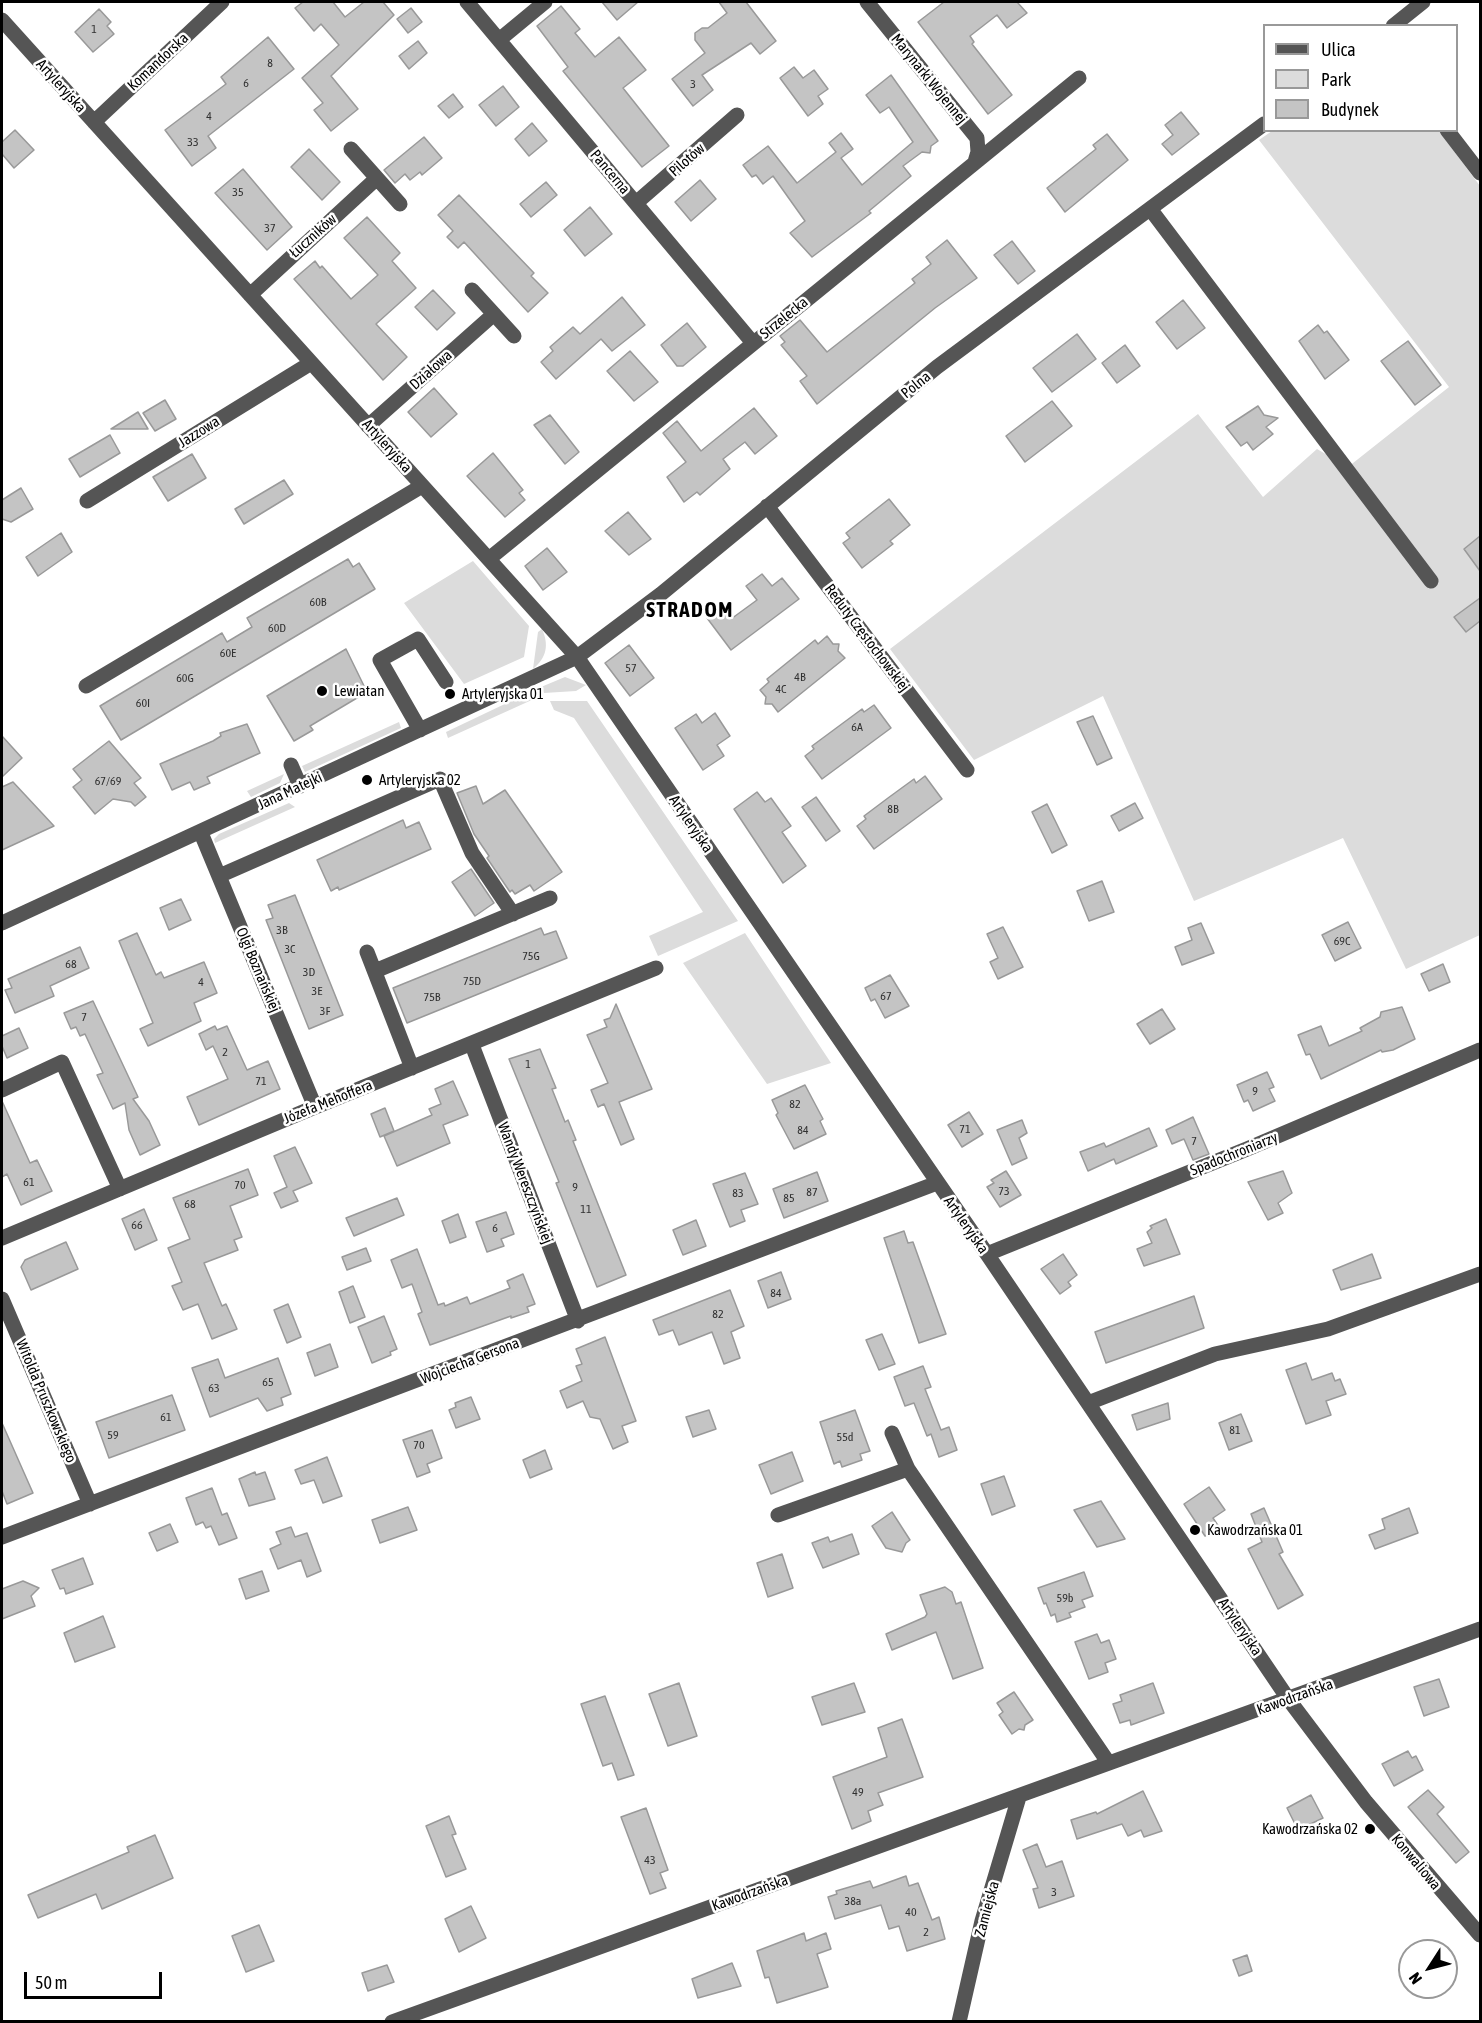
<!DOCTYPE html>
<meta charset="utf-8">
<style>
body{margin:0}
#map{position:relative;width:1482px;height:2023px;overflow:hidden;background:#fff;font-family:"Asap Condensed",sans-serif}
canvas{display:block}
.frame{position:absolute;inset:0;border:3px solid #000;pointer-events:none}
.legend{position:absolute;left:1263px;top:24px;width:195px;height:108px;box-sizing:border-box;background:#fff;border:2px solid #999;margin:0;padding:8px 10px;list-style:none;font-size:18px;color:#000}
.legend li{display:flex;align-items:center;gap:12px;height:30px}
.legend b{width:30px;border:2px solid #999}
.north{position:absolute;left:1398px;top:1939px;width:60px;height:60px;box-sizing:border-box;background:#fff;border:2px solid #999;border-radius:50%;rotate:234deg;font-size:16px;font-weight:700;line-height:24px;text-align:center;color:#000}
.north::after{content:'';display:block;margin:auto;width:21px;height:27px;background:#000;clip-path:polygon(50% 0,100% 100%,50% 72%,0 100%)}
.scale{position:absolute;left:24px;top:1972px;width:138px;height:27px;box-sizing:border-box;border:3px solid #000;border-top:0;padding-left:8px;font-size:18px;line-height:21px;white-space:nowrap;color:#000;-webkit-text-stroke:4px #fff;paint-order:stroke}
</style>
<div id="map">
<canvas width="1482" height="2023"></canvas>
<div class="frame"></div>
<ul class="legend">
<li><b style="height:8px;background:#555"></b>Ulica</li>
<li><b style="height:16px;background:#dcdcdc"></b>Park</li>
<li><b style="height:16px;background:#c4c4c4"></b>Budynek</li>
</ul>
<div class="north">N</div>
<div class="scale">50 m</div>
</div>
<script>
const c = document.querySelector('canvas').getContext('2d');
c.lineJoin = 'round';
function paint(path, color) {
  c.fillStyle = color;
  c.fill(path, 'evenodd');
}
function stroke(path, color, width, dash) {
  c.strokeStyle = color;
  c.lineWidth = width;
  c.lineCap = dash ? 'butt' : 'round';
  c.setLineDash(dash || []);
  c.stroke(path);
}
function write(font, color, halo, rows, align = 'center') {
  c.font = font + ' "Asap Condensed",sans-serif';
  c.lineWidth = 5;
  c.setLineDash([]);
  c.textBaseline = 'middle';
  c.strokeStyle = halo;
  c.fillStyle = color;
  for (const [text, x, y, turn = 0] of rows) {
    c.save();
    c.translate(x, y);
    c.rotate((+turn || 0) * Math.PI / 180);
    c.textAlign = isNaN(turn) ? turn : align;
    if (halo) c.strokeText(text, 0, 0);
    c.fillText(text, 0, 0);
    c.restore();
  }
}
const green = new Path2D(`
 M1272,131H1439L1480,186V935L1406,969L1343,838L1194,901L1103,696L974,760L890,649L1198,414L1263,497L1317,449L1348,467L1449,387L1259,140Z
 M473,561L529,626L524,657L464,684L404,603Z
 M542,629C549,645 547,657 533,669L538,632Z
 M565,677L586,685L576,691L544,693L541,687Z
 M530,692L534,699L448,738L446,732Z
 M550,701H587L738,921L658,956L649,936L703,912L574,718L554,710Z
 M399,722L401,728L305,772L302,766Z
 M284,774L280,783L251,797L247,791Z
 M289,803L295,807L215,843L214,839L219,834Z
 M745,933L831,1063L767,1084L683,963Z`);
const building = new Path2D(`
 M303,2H333L345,17L364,2H383L394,15L331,76L358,109L331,131L314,110L323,103L302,78L339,45L321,24L314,31L295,8Z
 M602,2H638L617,20Z
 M719,2H746L776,41L760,54L751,43L702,75L713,90L693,106L672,79L705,53L695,40V33L702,28H708L727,13Z
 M944,2H1017L1027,13L1007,28L997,15L970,36L974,42L972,44L1012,95L988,114L918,22Z
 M561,6L580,29L575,33L595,57L619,37L646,70L623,88L669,146L642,167L563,71L568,67L537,26Z
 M411,8L422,22L408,33L397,19Z
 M99,9L111,22L107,26L114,34L93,52L75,32Z
 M268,37L294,69L208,136L216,148L192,166L165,130L226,84L221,77Z
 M418,41L427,53L409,69L399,56Z
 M794,67L803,78L814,70L828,89L818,96L823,104L808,116L780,78Z
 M891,75L938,141L931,146L930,153L922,152L903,166L911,176L869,211L871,213L812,257L790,233L805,221L773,176L763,184L756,175L752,177L743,165L768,146L797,183L836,152L829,143L841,133L853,149L841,158L862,185L913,142L889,107L880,113L866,95Z
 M503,86L519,107L496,126L479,105Z
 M453,94L463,107L449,118L438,106Z
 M1181,112L1199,134L1172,155L1162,144L1173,135L1165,125Z
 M532,123L547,141L529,156L515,139Z
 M15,130L34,150L14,168L2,154V142Z
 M1107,134L1128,160L1065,212L1047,188L1096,149L1093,145Z
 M424,137L442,158L422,175L420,172L410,180L405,174L395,183L384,170Z
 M309,149L340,182L322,200L291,167Z
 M243,169L292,227L267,250L215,193Z
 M700,180L716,199L691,221L675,202Z
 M546,182L557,195L531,217L520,204Z
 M459,195L534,273L531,276L548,293L528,312L464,242L458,248L447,237L453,231L438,215Z
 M590,207L612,234L585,256L564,230Z
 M367,217L400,253L392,261L416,288L376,324L407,357L383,380L294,279L315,261L320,268L322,266L351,299L378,275L344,238Z
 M947,240L977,278L935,308L817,404L800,381L807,376L781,345L785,342L780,336L800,320L827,352L915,283L912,279L931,264L926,257Z
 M1012,241L1035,271L1018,284L994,255Z
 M433,290L455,313L437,330L415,307Z
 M622,297L645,325L612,351L601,339L556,379L541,362L553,351L550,347L573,327L580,334Z
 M1183,300L1205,328L1177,349L1156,322Z
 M687,323L706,347L683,366H677L661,345Z
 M1318,325L1324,333L1327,331L1349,360L1325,379L1299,341Z
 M1077,334L1096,359L1052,392L1033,368Z
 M1408,341L1441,385L1415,405L1381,361Z
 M1125,345L1140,366L1117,383L1102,363Z
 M630,351L658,382L634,401L607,371Z
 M434,388L457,414L431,437L408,412Z
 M165,400L176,419L155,431L143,413Z
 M1052,401L1072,426L1025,462L1006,436Z
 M1258,406L1264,415L1278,418L1266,427L1273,434L1253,450L1247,442L1241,446L1226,427Z
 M754,408L777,436L755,454L745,442L723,459L730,469L700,495L697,492L684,502L667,477L686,462L663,433L677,421L701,451Z
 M138,412L148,429H111Z
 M550,415L579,452L565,464L534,425Z
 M110,435L120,453L80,477L69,459Z
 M493,453L523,490L519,493L525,500L505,517L467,476Z
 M192,454L206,478L168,501L153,477Z
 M284,480L293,494L244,524L235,509Z
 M21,488L33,509L11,522L2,519V500Z
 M889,499L910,525L890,541L893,544L862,568L843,543L850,538L846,533Z
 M628,512L651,539L629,555L605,531Z
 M61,533L72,552L38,576L26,557Z
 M1480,536V571L1464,549Z
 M547,548L567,572L543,590L525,566Z
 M348,559L353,567L359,563L375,589L121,740L100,706L222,633L227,642L252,627L247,618Z
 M762,574L772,586L782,578L799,599L731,650L707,618L722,607L731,619L757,600L746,586Z
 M1480,598V621L1466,632L1454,617Z
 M827,636L833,644H839L838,651L845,658L778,712L772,704H765L766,697L760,690L769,682L767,679L815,640L818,644Z
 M629,645L654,678L630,696L605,663Z
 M346,649L367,692L310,726L313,730L294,741L267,696Z
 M874,705L891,728L822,779L805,756L814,749L812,746L862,709L864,712Z
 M715,713L730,736L717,745L724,756L703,770L675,728L696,714L702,723Z
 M1093,716L1112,758L1097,765L1077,722Z
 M247,724L260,753L207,777L210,783L194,790L190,782L172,790L160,764L213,741L221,736L220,733Z
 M2,736L22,758L2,777Z
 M109,741L141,778L134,783L146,797L135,806L131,802L113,799L95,814L73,787L82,780L73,769Z
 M925,776L942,799L874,849L857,826L866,819L864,816L888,798L914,779L916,783Z
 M13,782L54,826L2,850V787Z
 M476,786L483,804L505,790L562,872L534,891L530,885L515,894L512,890L510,892L487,858L489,856L474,834L457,793Z
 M757,792L765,802L771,798L791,826L782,832L806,866L783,883L734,809Z
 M816,797L840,831L826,841L802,807Z
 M1135,803L1143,818L1119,831L1111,816Z
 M1047,804L1067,845L1052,853L1032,812Z
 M403,820L406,828L419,822L431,849L339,890L338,887L331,891L317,860Z
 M471,869L494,903L475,916L452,882Z
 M1102,881L1114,912L1089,921L1077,891Z
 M295,895L343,1015L309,1029L266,920L273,918L268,905Z
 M181,899L191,920L169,930L160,908Z
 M1348,922L1361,948L1335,961L1322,935Z
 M1201,923L1214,953L1182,965L1175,947L1192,940L1188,928Z
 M1003,927L1023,967L998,979L990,962L998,958L987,934Z
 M541,928L544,935L556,931L567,958L407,1023L393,988Z
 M137,933L156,975L161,972L164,978L204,962L217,993L194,1003L201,1021L148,1046L140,1029L153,1023L119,941Z
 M80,947L89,968L50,986L54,996L15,1013L5,990L12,988L8,979Z
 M1443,964L1450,982L1429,991L1421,974Z
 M890,975L909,1006L885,1018L875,999L871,1001L865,988Z
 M93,1001L138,1097L133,1099L149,1121L160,1145L140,1155L129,1130L125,1103L113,1109L97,1075L103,1073L85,1034L80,1036L76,1027L71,1029L64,1013Z
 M616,1004L652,1089L619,1102L634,1139L621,1145L604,1104L598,1107L591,1090L608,1083L587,1035L607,1027L604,1020L610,1018Z
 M1402,1007L1415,1039L1393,1050L1382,1052L1381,1050L1321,1079L1310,1054L1306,1055L1298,1035L1321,1026L1329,1046L1362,1031L1360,1028L1380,1017L1381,1012Z
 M1162,1009L1175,1029L1150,1044L1137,1024Z
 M215,1026L217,1030L227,1026L247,1070L268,1061L280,1089L199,1125L187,1097L228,1079L213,1046L206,1050L199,1034Z
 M19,1028L28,1048L7,1058L2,1046V1036Z
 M540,1049L556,1088L552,1089L565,1122L568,1120L576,1140L573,1141L626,1275L597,1287L556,1183L559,1182L509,1059Z
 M1267,1072L1274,1087L1269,1089L1275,1101L1253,1111L1248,1100L1244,1102L1237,1085Z
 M453,1081L468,1115L443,1125L450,1143L397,1166L384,1136L432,1115L429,1109L441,1104L435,1089Z
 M805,1085L823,1119L820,1121L826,1134L794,1149L776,1115L778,1113L772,1100Z
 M2,1101L30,1163L37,1160L52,1191L21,1205L7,1174L2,1177Z
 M385,1108L394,1131L380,1137L371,1114Z
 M969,1112L983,1134L962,1147L948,1125Z
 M1193,1117L1209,1154L1193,1160L1184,1139L1172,1144L1166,1130Z
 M1022,1120L1027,1133L1019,1138L1027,1158L1012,1165L997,1130Z
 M1149,1128L1157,1146L1116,1164L1114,1159L1088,1171L1080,1152L1104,1143L1106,1147Z
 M295,1147L312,1183L293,1191L298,1201L281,1208L274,1193L287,1187L274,1156Z
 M248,1169L258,1195L230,1206L242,1237L234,1240L238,1250L204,1263L222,1306L226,1304L237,1329L212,1339L198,1304L183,1310L172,1286L182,1282L168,1248L190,1239L173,1198Z
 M1006,1171L1021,1195L1000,1207L987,1187L994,1183L991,1180Z
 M1283,1171L1292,1193L1278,1203L1283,1213L1268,1220L1248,1182Z
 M817,1172L828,1201L784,1218L773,1189Z
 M745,1173L758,1204L741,1210L745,1221L730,1227L713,1184Z
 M397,1198L404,1215L354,1236L346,1218Z
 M144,1209L157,1240L135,1250L122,1219Z
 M506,1212L514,1234L501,1239L504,1246L487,1252L476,1222Z
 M458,1214L466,1237L450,1243L442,1221Z
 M1166,1219L1180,1254L1144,1266L1137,1249L1152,1243L1147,1232L1152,1228L1150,1226Z
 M696,1220L706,1246L683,1255L673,1230Z
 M904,1231L908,1243L913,1242L946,1334L919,1343L884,1238Z
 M66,1242L78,1269L31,1290L21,1267L25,1260Z
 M366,1248L371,1261L347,1270L342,1257Z
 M417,1249L438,1305L444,1303L445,1306L467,1297L470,1304L510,1288L507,1281L523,1274L535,1304L527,1307L529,1312L511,1318V1316L430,1345L418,1314L422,1312L412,1284L402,1288L391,1260Z
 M1063,1254L1077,1275L1068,1282L1071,1286L1060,1294L1041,1269Z
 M1372,1254L1381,1278L1341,1290L1333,1270Z
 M781,1272L791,1299L768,1308L758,1281Z
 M353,1286L365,1317L350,1323L339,1292Z
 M730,1290L744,1326L731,1332L740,1358L724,1364L712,1332L679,1345L673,1330L659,1335L653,1320Z
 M1194,1296L1204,1328L1106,1363L1095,1332Z
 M288,1304L301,1337L287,1343L274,1310Z
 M384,1316L397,1349L390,1352L391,1355L372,1363L358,1327Z
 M882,1334L895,1364L879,1370L866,1340Z
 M605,1337L636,1421L622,1426L628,1442L613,1449L600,1419L590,1417L583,1401L567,1408L560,1391L582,1381L576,1366L582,1364L576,1349Z
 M330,1344L338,1367L315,1376L307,1353Z
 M278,1358L291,1394L281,1398L283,1405L267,1411L258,1398L210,1417L192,1368L218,1359L225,1378Z
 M1306,1363L1312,1380L1332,1373L1335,1381L1340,1379L1346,1394L1326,1401L1331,1415L1306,1424L1286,1370Z
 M923,1366L931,1387L925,1389L941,1430L949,1427L957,1450L939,1457L931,1434L927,1436L914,1403L905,1406L894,1377Z
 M172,1395L185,1430L109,1458L96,1422Z
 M471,1397L480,1419L456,1428L449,1410L456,1407L455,1403Z
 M1168,1403L1170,1419L1137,1430L1132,1415Z
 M709,1410L716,1429L693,1437L686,1417Z
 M855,1410L870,1451L860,1454L862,1460L842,1467L840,1461L834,1464L820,1422Z
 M1241,1414L1252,1441L1229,1450L1219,1423Z
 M2,1423L33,1493L7,1504L2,1491Z
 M432,1430L442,1458L427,1464L430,1472L417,1477L403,1440Z
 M545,1450L552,1469L530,1478L523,1460Z
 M792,1452L803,1481L771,1494L759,1465Z
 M327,1457L342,1496L323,1503L314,1480L301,1484L295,1470Z
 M255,1472L256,1475L265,1472L275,1499L249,1506L239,1479Z
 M1004,1476L1015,1506L992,1515L981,1484Z
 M1209,1487L1225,1510L1213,1518L1219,1527L1205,1536L1184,1504Z
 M212,1488L222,1515L227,1513L237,1538L219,1545L211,1526L206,1528L203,1522L196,1525L186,1498Z
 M1101,1501L1125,1539L1097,1547L1074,1510Z
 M408,1507L417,1530L380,1543L372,1520Z
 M1264,1508L1283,1552L1279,1554L1303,1595L1278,1609L1248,1549L1262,1542L1251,1514Z
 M1409,1508L1418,1533L1375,1549L1369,1535L1385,1529L1382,1519Z
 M892,1512L910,1540L906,1543L902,1552L886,1548L872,1526Z
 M170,1524L178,1542L157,1551L149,1533Z
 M291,1527L295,1537L307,1533L321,1571L307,1577L301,1560L278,1569L270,1549L281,1544L276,1532Z
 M852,1534L859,1554L823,1568L812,1543L828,1537L830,1542Z
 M782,1554L793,1588L768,1597L757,1563Z
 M83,1558L93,1584L66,1594L64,1588L60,1589L52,1570Z
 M262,1571L269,1591L246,1599L239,1579Z
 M1084,1572L1093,1596L1082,1600L1085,1607L1069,1613L1071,1617L1057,1622L1055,1614L1051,1616L1046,1603L1044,1604L1038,1588Z
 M23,1581L39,1588L31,1596L35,1606L2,1619V1589Z
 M945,1587L952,1592L956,1604L961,1602L983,1668L953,1679L936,1632L892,1650L886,1634L925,1617L927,1614L920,1595Z
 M103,1616L115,1647L75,1662L64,1633Z
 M1097,1634L1101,1643L1109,1640L1116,1659L1105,1663L1108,1672L1089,1679L1075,1642Z
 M1439,1679L1449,1707L1424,1716L1414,1687Z
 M679,1683L697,1736L668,1746L649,1694Z
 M854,1683L865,1712L822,1725L812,1697Z
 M1153,1683L1164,1713L1131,1725L1130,1720L1120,1723L1113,1704L1122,1701L1120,1695Z
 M1014,1692L1033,1720L1025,1725L1024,1730L1019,1729L1012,1734L999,1715L1003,1712L997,1703Z
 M605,1696L634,1775L618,1780L612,1763L603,1766L581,1704Z
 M902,1719L923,1777L878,1793L883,1805L868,1811L871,1821L852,1829L833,1777L887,1757L878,1728Z
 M1408,1751L1412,1758L1416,1756L1423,1770L1394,1786L1382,1764Z
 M1428,1790L1444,1807L1437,1814L1469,1852L1456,1863L1408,1807Z
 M1143,1791L1162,1831L1144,1837L1141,1830L1128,1836L1122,1824L1077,1839L1071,1820L1096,1812L1097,1814Z
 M1311,1795L1323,1818L1298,1830L1287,1808Z
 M646,1808L668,1870L660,1873L666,1888L650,1894L621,1817Z
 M449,1816L456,1834L452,1835L466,1869L446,1877L426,1826Z
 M155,1835L173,1878L102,1909L96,1894L38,1918L28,1895L129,1852L127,1847Z
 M1037,1844L1046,1867L1062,1861L1074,1896L1039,1908L1033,1889L1038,1888L1023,1850Z
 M906,1876L909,1886L918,1883L932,1920L939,1917L945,1939L907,1951L899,1926L889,1929L881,1905L835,1919L828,1897L837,1894L836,1891L870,1881L873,1888Z
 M471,1906L486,1938L459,1952L445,1919Z
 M259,1925L274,1961L246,1972L232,1936Z
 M804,1933L806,1941L826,1933L831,1949L817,1954L828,1987L777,2003L769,1977L765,1978L757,1951Z
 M1247,1955L1252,1971L1239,1976L1233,1960Z
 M732,1963L741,1986L698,1998L692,1979Z
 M387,1965L394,1982L368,1991L362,1973Z`);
const minor = new Path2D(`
 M467,2L753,343
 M867,2L977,138L978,152L975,162
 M2,20L577,657L987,1254L1289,1700L1366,1802L1480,1935
 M1393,26L1423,2
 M499,40L545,2
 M94,122L222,2
 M1447,130L1480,173
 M351,149L400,204
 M636,203L737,115
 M1151,210L1431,581
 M472,290L514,336
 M250,295L377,178
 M368,426L494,314
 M87,501L311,363
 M767,506L967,770
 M490,558L1079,78
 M86,686L422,486
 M420,730L380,660L418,639L446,682
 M291,765L300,786
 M201,833L315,1107
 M219,876L440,779L472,853L513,914
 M2,923L577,657L661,594L937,367L1264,124
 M367,952L412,1068
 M375,971L550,898
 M472,1045L578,1321
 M2,1090L62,1062L120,1189
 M2,1238L315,1107L656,968
 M987,1254L1247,1149L1480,1050
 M2,1299L90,1504
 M1088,1403L1215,1354L1328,1329L1480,1274
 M892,1433L908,1469
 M778,1515L908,1469L1108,1762
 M2,1537L937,1183
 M392,2022L1480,1629
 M959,2022L982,1921L1019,1797`);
const markers = [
 [322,691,6,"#000"],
 [450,694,6,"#000"],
 [367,780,6,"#000"],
 [1195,1530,6,"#000"],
 [1370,1829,6,"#000"]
];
const numberNames = [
 ["1",94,29],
 ["8",270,63],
 ["6",246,83],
 ["3",693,84],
 ["4",209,116],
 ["33",193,142],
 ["35",238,192],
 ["37",270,228],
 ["60B",318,602],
 ["60D",277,628],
 ["60E",228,653],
 ["57",631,668],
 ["4B",800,677],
 ["60G",185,678],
 ["4C",781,689],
 ["60I",143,703],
 ["6A",857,727],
 ["67/69",108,781],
 ["8B",893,809],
 ["3B",282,930],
 ["69C",1342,941],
 ["3C",290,949],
 ["75G",531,956],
 ["68",71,964],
 ["3D",309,972],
 ["75D",472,981],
 ["4",201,982],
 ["3E",317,991],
 ["67",886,996],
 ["75B",432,997],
 ["3F",325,1011],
 ["7",84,1017],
 ["2",225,1052],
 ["1",528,1064],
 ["71",261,1081],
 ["9",1255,1091],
 ["82",795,1104],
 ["71",965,1129],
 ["84",803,1130],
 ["7",1194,1141],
 ["61",29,1182],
 ["70",240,1185],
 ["9",575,1187],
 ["73",1004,1191],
 ["87",812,1192],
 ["83",738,1193],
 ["85",789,1198],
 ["68",190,1204],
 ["11",586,1209],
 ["66",137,1225],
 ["6",495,1228],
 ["84",776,1293],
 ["82",718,1314],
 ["65",268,1382],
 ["63",214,1388],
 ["61",166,1417],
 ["81",1235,1430],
 ["59",113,1435],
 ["55d",845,1437],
 ["70",419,1445],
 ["59b",1065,1598],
 ["49",858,1792],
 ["43",650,1860],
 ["3",1054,1892],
 ["38a",853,1901],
 ["40",911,1912],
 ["2",926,1932]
];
const streetNames = [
 ["Komandorska",158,62,-43],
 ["Marynarki Wojennej",929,79,51],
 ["Artyleryjska",61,86,48],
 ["Pilotów",687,160,-42],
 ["Pancerna",610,172,50],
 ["Łuczników",313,236,-42],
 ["Strzelecka",784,318,-39],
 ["Działowa",431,370,-42],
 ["Polna",916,385,-39],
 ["Jazzowa",199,432,-32],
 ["Artyleryjska",387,446,48],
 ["Reduty Częstochowskiej",867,638,53],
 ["Jana Matejki",290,791,-25],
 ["Artyleryjska",691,824,56],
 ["Olgi Boznańskiej",258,970,67],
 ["Józefa Mehoffera",328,1102,-22],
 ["Spadochroniarzy",1234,1154,-22],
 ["Wandy Wereszczyńskiej",525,1183,69],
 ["Artyleryjska",966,1225,55],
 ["Wojciecha Gersona",470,1361,-21],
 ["Witolda Pruszkowskiego",46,1401,67],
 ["Artyleryjska",1240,1627,56],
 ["Kawodrzańska",1295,1697,-20],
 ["Konwaliowa",1416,1862,50],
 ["Kawodrzańska",750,1893,-20],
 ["Zamiejska",987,1909,-75]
];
const poiNames = [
 ["Lewiatan",334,691],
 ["Artyleryjska 01",462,694],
 ["Artyleryjska 02",379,780],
 ["Kawodrzańska 01",1207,1530],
 ["Kawodrzańska 02",1358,1829,"right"]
];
const districtNames = [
 ["STRADOM",690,610]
];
paint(green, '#dcdcdc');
paint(building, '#c4c4c4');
stroke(building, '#999', 1.5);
stroke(minor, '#555', 15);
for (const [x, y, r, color] of markers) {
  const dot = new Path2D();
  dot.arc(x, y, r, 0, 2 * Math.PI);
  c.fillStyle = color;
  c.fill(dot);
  stroke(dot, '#fff', 2);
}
write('12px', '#313131', null, numberNames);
write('15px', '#000', '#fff', streetNames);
write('15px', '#000', '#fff', poiNames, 'left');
c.letterSpacing = '1.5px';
write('bold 21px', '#000', '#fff', districtNames);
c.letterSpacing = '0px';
</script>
